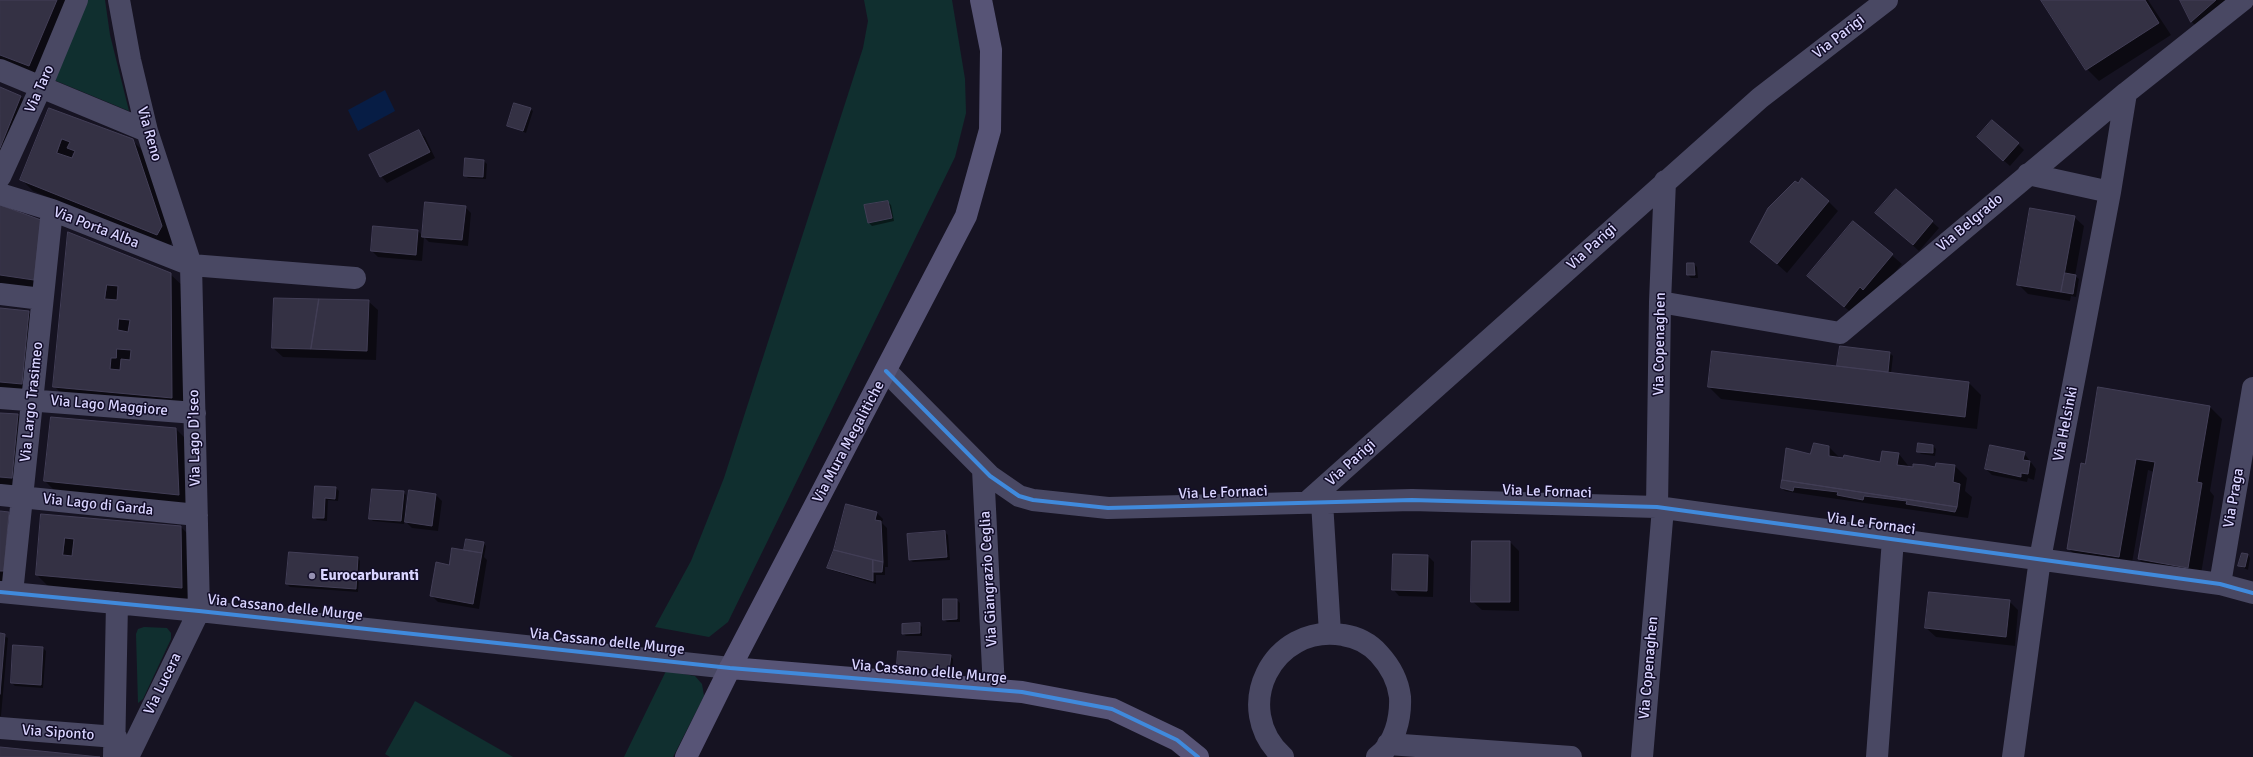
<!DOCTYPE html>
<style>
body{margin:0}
canvas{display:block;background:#161322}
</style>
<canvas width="2253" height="757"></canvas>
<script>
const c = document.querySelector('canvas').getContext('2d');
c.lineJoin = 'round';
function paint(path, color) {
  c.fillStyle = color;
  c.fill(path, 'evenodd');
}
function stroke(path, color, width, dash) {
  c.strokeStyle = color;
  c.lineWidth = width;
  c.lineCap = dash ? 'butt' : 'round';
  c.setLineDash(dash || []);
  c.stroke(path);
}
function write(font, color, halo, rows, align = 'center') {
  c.font = font + ' Signika,sans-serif';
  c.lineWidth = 3;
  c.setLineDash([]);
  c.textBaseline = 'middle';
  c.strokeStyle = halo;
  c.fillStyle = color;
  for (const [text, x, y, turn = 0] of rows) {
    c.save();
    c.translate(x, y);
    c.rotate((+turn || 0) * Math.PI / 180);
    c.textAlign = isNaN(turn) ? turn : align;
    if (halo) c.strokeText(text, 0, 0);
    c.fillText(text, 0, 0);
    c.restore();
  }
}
const green = new Path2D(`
 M86,0H105L110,35L129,111L54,80Z
 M864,0H952L965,79L966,113L955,157L728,622L709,637L655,627L691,561L724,478L863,48L868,21Z
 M144,627L167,628L171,633V639L143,699L138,703L136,634L138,629Z
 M666,671L695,676L702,684L704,696L673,757H624Z
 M415,701L513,757H390L385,754Z`);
const water = new Path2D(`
 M385,90L395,111L358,131L348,110Z`);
const shadow = new Path2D(`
 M0,0H73L42,78L0,61Z
 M2043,0H2148L2171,35L2099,81L2087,69Z
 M2181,0H2236L2201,31L2192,22Z
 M0,89L21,97L33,109L0,179Z
 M49,109L132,140L144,152L173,238L170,246L33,191L21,179ZM73,152L75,154L73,159H71Z
 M530,109L533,111L526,133L508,125Z
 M418,131L425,137L435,158L387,183L381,176L370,156Z
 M1985,144H2018L2024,150L2010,166Z
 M484,161L487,164L486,179L468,178L465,175Z
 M1896,190L1939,228L1919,251L1883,219Z
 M888,202L891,205L894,221L872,226L869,223Z
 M1829,202L1838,211L1787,273L1751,241Z
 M0,207L46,291L0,285Z
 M465,207L471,213L468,246L429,242L424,237L422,261L378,257L372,251L418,231L423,236Z
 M2074,217L2084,226L2075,276L2079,279L2076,297L2071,296L2070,301L2028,294L2018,284Z
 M1853,222L1902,264L1873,298L1854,315L1808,276Z
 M69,233L170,274L183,286L184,410L66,398L54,386Z
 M1688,264H1694L1697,267L1698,278H1691L1688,275Z
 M368,301L378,310L376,360L283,357L273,348Z
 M0,309L28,312L40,324L34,396L0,393Z
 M1841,347L1890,353L1893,356L1891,373L1969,383L1981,395L1977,429L1721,399L1709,387L1840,367L1838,365Z
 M2099,388L2210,407L2222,419L2210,491L2214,496L2200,580L2151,571L2139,559L2154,472L2148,470L2131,569L2080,560L2068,548L2086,465Z
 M0,414L18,415L30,427L24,490L0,488V478L17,479V477L0,476Z
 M176,429L188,441L191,507L57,493L45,481Z
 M1933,446L1936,449L1935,456L1921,454L1918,451Z
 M1829,447L1841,459L1881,463L1899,454L1910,468L1936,469L1955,466L1967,478L1965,491L1972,497L1968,518L1796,493L1785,491L1782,488L1811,455Z
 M2024,453L2036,469L2034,480L2028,478L2027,482L1992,475L1986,469Z
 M316,487L336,488L339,491L338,501L328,500L327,521L317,520L314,517Z
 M403,492L406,495L404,524L373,521L370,518Z
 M410,492L436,495L442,501L438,531L412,528L406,522Z
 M847,506L876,512L883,519L882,523L887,528L888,567H885V575H876V584L831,570L828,568Z
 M0,512L9,513L21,525L16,583L0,581Z
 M42,515L181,527L193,539L194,599L49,587L37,575Z
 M945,532L948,535L950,560L913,562L910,560Z
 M1510,542L1519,551V611L1482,610L1472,601Z
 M483,543L486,546L484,557L487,560L479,609L438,602L432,596L450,566L467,552Z
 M2248,555L2250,558L2248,570L2239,566Z
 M1428,556L1434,562L1433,597L1399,596L1393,589Z
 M358,558L360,561L358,592L290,587L287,584Z
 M957,600L960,603V622H947L944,619Z
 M2009,601L2018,610L2015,646L1936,637L1926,628Z
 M919,624L922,627V636H906L903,633Z
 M0,634L8,638L1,716H0Z
 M14,646L43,648L46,651L43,688L15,686L12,683Z
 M950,656L953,659L952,672L901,668L898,665Z`);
const building = new Path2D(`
 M0,0H57L29,66L0,55Z
 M2041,0H2145L2159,23L2086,70Z
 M2180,0H2216L2191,22Z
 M0,87L21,96L0,148Z
 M514,103L531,108L523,131L507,126Z
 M49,108L133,139L162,226L157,235L20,180ZM62,139L70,142L67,148L75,151L72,158L57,153Z
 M1992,120L2019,143L2003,161L1977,137Z
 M419,130L430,152L380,177L369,155Z
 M465,158L484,160L483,177L464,176Z
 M1802,178L1829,201L1777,264L1750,242L1768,208L1795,181L1798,183Z
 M1896,189L1933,221L1913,245L1875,213Z
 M888,201L892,218L868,223L864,205Z
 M425,202L466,206L462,240L422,237Z
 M0,205L41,220L34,280L0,275Z
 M2030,208L2075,216L2061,292L2017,285Z
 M1853,221L1893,254L1863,290L1860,287L1844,307L1807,276Z
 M373,226L418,230L416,255L371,251Z
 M68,232L171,273L172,398L53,387ZM107,285L118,286L117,300L105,299ZM119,319L130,320L128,332L118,330ZM117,349L131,350L130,360L121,359L120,370L110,369L111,358H116Z
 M1687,263H1694L1695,275H1687Z
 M2065,273L2076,275L2073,294L2061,292Z
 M274,298L319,299L311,349L272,348Z
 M319,299L369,300L367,351L311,349Z
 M0,308L29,311L22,384L0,382Z
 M1840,346L1890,352L1888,372L1837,366Z
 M1712,351L1969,382L1965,417L1708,387Z
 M2098,387L2210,406L2197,482L2202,483L2188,568L2138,559L2155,462L2136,459L2119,557L2067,549L2081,463L2085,464Z
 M0,413L18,414L12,478L0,477Z
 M51,417L176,428L179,495L44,481Z
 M1814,443L1829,446V456L1843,458L1844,455L1880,462L1882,451L1899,453L1897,465L1913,467V464L1925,465L1935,467L1936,463L1955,465L1953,482L1960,484L1957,507L1782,480L1786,448L1810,454Z
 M1918,443L1933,445V453L1917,452Z
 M1990,445L2025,452L2023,460L2030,461L2028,474L2021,473V477L1985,469Z
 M1782,480L1957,507L1955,512L1906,504L1907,501L1864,496L1863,500L1837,495L1838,492L1794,487L1793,491L1781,488Z
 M315,486L336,487L335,499L325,498L324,518H313Z
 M372,489L404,491L401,521L369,519Z
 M409,490L436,494L432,526L405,522Z
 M846,504L877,512L875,520L881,521L883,562L834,550Z
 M0,511L9,512L4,571H0Z
 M41,514L181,526L182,588L36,575ZM65,538L74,539L72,556L63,555Z
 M945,531L947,557L909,560L907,534Z
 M466,539L484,542L482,553L464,550Z
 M1472,541H1510V602H1471Z
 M452,548L482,553L473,604L430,596L436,562L449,565Z
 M834,550L873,560V581L827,568Z
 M289,552L358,557L356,589L286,584Z
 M2242,553L2248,554L2245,567L2238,566Z
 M1393,554L1428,555L1427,591L1392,590Z
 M873,560L883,562L882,572H873Z
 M1929,592L2010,600L2006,637L1925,628Z
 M943,599H957V619L943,620Z
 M920,623V633L902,634V624Z
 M0,633L5,634L0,694Z
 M13,645L43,647L41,685L11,683Z
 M898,651L951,655L949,670L897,665Z
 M0,747L100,757H0Z`);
const street = new Path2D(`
 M119,0L130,60L147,131L191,265L199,611L128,757
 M0,70L147,131
 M2028,174L2110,192
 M0,177L41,87L77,0
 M0,194L52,210L191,265L355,278
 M0,294L42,299
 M1660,302L1840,333L2126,93L2243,0
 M886,371L990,476L1019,496L1033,500L1108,508L1412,500L1657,507L2220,584L2253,593
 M0,398L195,413
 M983,469L994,689
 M0,495L197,515
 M1322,502L1330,633
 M1306,503L1760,98L1887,0
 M1657,507L1660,302L1665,181
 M2220,584L2253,388
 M0,592L199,611L730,668
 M12,593L52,210
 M0,728L116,737
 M1388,744L1571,757
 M114,757L117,603
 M1283,757C1230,709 1272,623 1343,635C1357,637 1370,644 1379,654C1391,667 1398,680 1400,697C1401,718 1395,744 1377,757
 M1642,757L1663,508
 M1877,757L1893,539
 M2013,757L2040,559L2110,192L2126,93`);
const secondary = new Path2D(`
 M730,668L1022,692L1112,709L1177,740L1198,757
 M686,757L730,668L966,216L990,130L991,50L981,0`);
const cycleway = new Path2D(`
 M886,371L990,476L1019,496L1033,500L1108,508L1412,500L1657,507L2220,584L2253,593
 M0,592L199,611L730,668L1022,692L1112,709L1177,740L1198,757`);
const markers = [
 [312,576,4,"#9590b2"]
];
const streetNames = [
 ["Via Parigi",1839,37,-38],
 ["Via Taro",40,89,-66],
 ["Via Reno",149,134,74],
 ["Via Belgrado",1970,223,-40],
 ["Via Porta Alba",96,228,21],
 ["Via Parigi",1592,247,-42],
 ["Via Copenaghen",1660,344,-89],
 ["Via Largo Trasimeo",32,402,-84],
 ["Via Lago Maggiore",109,406,5],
 ["Via Helsinki",2066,424,-79],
 ["Via Lago D'Iseo",195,438,-91],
 ["Via Mura Megalitiche",849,442,-62],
 ["Via Parigi",1351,463,-42],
 ["Via Le Fornaci",1547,492,2],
 ["Via Le Fornaci",1223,493,-2],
 ["Via Praga",2234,498,-80],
 ["Via Lago di Garda",98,505,6],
 ["Via Le Fornaci",1871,524,8],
 ["Via Giangrazio Ceglia",989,579,-93],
 ["Via Cassano delle Murge",285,608,6],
 ["Via Cassano delle Murge",607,642,6],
 ["Via Copenaghen",1649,668,-85],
 ["Via Cassano delle Murge",929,672,5],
 ["Via Lucera",163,684,-64],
 ["Via Siponto",58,733,4]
];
const poiNames = [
 ["Eurocarburanti",320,576]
];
paint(green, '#102f2f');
paint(water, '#071d45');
paint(shadow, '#0007');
paint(building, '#343144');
stroke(building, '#423e56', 1);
stroke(street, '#494863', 22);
stroke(secondary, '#575476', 22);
stroke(cycleway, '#408adc', 4);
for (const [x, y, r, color] of markers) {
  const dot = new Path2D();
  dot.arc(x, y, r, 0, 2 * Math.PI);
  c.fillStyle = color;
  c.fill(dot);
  stroke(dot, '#120d28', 1.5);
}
write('15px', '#d9d4ff', '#120d28', streetNames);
write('bold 15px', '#d9d4ff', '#120d28', poiNames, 'left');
</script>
